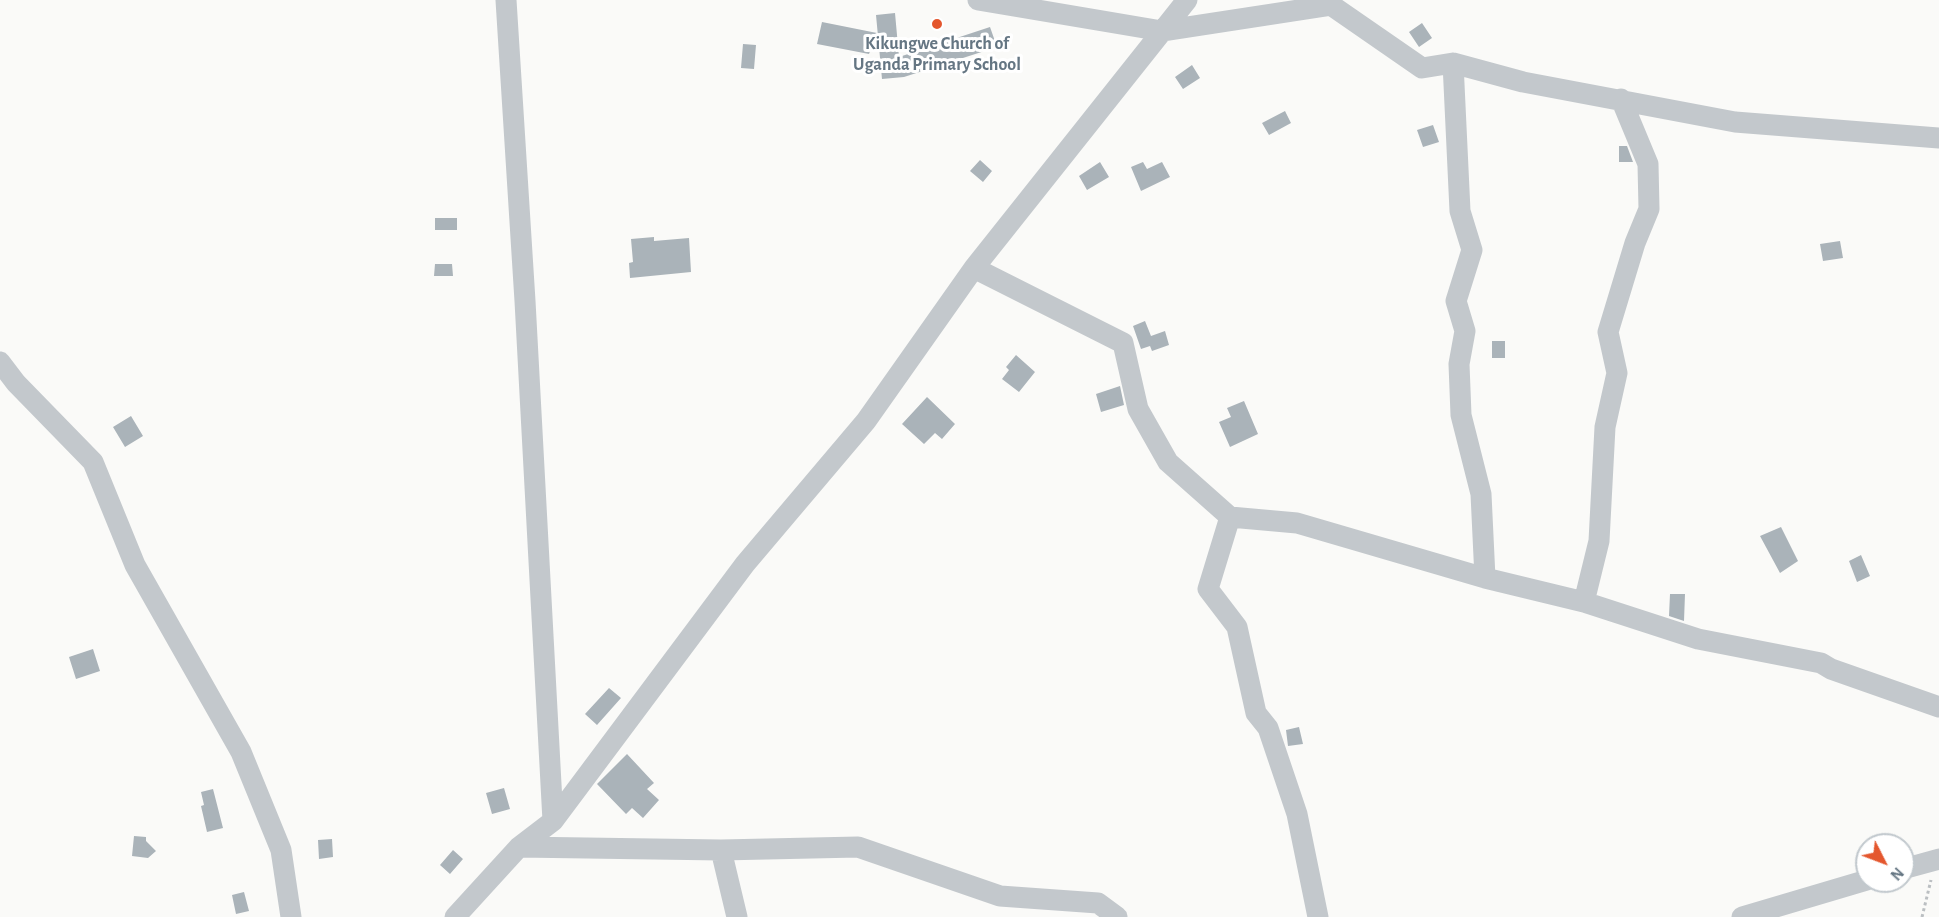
<!DOCTYPE html>
<style>
body{margin:0}
#map{position:relative;width:1939px;height:917px;overflow:hidden;background:#fafaf8;font-family:"Alegreya Sans",sans-serif}
canvas{display:block}
.north{position:absolute;left:1855px;top:833px;width:60px;height:60px;box-sizing:border-box;background:#fff;border:2px solid #c1c8cd;border-radius:50%;rotate:132deg;font-size:16px;font-weight:700;line-height:24px;text-align:center;color:#657683}
.north::after{content:'';display:block;margin:auto;width:21px;height:27px;background:#e4572e;clip-path:polygon(50% 0,100% 100%,50% 72%,0 100%)}
</style>
<div id="map">
<canvas width="1939" height="917"></canvas>
<div class="north">N</div>
</div>
<script>
const c = document.querySelector('canvas').getContext('2d');
c.lineJoin = 'round';
function paint(path, color) {
  c.fillStyle = color;
  c.fill(path, 'evenodd');
}
function stroke(path, color, width, dash) {
  c.strokeStyle = color;
  c.lineWidth = width;
  c.lineCap = dash ? 'butt' : 'round';
  c.setLineDash(dash || []);
  c.stroke(path);
}
function write(font, color, halo, rows, align = 'center') {
  c.font = font + ' "Alegreya Sans",sans-serif';
  c.lineWidth = 6;
  c.setLineDash([]);
  c.textBaseline = 'middle';
  c.strokeStyle = halo;
  c.fillStyle = color;
  for (const [text, x, y, turn = 0] of rows) {
    c.save();
    c.translate(x, y);
    c.rotate((+turn || 0) * Math.PI / 180);
    c.textAlign = isNaN(turn) ? turn : align;
    if (halo) c.strokeText(text, 0, 0);
    c.fillText(text, 0, 0);
    c.restore();
  }
}
const building = new Path2D(`
 M895,13L899,57L990,27L997,47L904,77L882,79L876,15Z
 M822,22L877,33L869,54L817,44Z
 M1422,23L1432,38L1419,47L1409,32Z
 M743,44L756,45L754,69L741,68Z
 M1192,65L1200,78L1183,89L1175,77Z
 M1285,111L1291,123L1269,135L1262,123Z
 M1433,125L1439,142L1423,147L1417,130Z
 M1619,146H1627L1633,162H1619Z
 M980,160L992,171L983,182L970,171Z
 M1100,162L1109,177L1087,190L1079,176Z
 M1143,162L1147,169L1162,162L1170,177L1141,191L1131,167Z
 M435,218H457V230H435Z
 M654,237V241L689,238L691,272L630,278L629,263L633,262L631,239Z
 M1840,241L1843,258L1823,261L1820,244Z
 M435,264H452L453,276H434Z
 M1145,321L1151,336L1165,331L1169,345L1152,351L1150,346L1141,349L1133,326Z
 M1492,341H1505V358H1492Z
 M1016,355L1035,372L1019,392L1002,379L1009,370L1006,367Z
 M1120,386L1124,405L1101,412L1096,394Z
 M927,397L955,424L942,439L935,433L924,444L902,424Z
 M1244,401L1258,434L1230,447L1219,422L1231,417L1227,408Z
 M131,416L143,436L125,447L113,427Z
 M1781,527L1798,561L1780,573L1760,536Z
 M1861,555L1870,576L1857,582L1849,561Z
 M1670,594H1685L1684,621L1669,616Z
 M93,649L100,671L76,679L69,657Z
 M609,688L621,698L597,725L585,714Z
 M1299,727L1303,744L1288,746L1286,730Z
 M627,754L654,783L647,789L659,800L643,818L632,808L626,814L597,784Z
 M504,788L510,809L492,814L486,793Z
 M213,789L223,828L207,832L201,806L204,805L201,792Z
 M134,836L146,837V841L156,851L148,858L132,856Z
 M332,839L333,857L319,859L318,840Z
 M453,850L463,859L450,874L440,865Z
 M244,892L249,911L236,914L232,895Z`);
const path = new Path2D(`
 M1922,917L1931,880`);
const minor = new Path2D(`
 M506,0L525,301L553,821
 M978,0L1162,31L1331,5L1422,68L1453,63L1523,82L1735,122L1939,138
 M1453,63L1460,211L1472,250L1456,301L1465,331L1459,364L1461,415L1481,494L1485,578L1584,602L1698,639L1821,663L1831,669L1939,707
 M974,268L1123,343L1138,409L1168,462L1230,517
 M0,362L16,383L93,462L135,565L241,752L281,850L291,917
 M1584,602L1599,541L1605,427L1617,373L1608,332L1635,243L1649,209L1648,164L1621,99
 M519,847L721,850L737,917
 M721,850L858,847L1000,896L1098,903L1117,917
 M1903,869L1939,859
 M455,917L519,847L553,821L745,564L866,421L974,268L1187,0
 M1318,917L1297,814L1268,728L1256,713L1237,627L1208,589L1230,517L1297,523L1485,578
 M1742,917L1867,880`);
const markers = [
 [937,24,6,"#e4572e"]
];
const poiNames = [
 ["Kikungwe Church of",937,44],
 ["Uganda Primary School",937,65]
];
paint(building, '#aab3b9');
stroke(path, '#bbbfc2', 3, [3, 3]);
stroke(minor, '#c3c8cc', 21);
for (const [x, y, r, color] of markers) {
  const dot = new Path2D();
  dot.arc(x, y, r, 0, 2 * Math.PI);
  c.fillStyle = color;
  c.fill(dot);
  stroke(dot, '#fff', 2);
}
write('bold 18px', '#657683', '#fff', poiNames);
</script>
